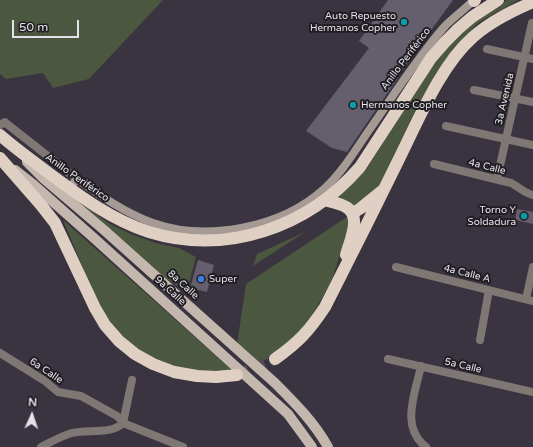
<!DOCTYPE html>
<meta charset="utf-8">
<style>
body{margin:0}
#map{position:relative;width:533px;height:447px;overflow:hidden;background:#3a3340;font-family:"Varela Round",sans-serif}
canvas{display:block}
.north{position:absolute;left:12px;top:395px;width:40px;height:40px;-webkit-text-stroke:3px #201d23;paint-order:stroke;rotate:3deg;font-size:11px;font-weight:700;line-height:16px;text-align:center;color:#e5e1e9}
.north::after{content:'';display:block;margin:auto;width:14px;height:18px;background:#e5e1e9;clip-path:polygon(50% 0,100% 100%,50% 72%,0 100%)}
.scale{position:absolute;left:12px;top:20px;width:67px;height:18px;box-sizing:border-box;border:2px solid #e5e1e9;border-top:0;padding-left:5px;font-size:12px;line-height:14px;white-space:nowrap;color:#e5e1e9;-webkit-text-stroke:3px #201d23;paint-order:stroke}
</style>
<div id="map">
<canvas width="533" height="447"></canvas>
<div class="north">N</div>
<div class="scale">50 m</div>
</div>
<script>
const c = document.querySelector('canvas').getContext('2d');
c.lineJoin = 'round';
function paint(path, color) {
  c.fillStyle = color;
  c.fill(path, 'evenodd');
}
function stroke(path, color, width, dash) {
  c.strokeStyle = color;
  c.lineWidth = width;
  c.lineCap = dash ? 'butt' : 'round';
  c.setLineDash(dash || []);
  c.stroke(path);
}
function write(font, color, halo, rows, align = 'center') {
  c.font = font + ' "Varela Round",sans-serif';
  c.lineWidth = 4;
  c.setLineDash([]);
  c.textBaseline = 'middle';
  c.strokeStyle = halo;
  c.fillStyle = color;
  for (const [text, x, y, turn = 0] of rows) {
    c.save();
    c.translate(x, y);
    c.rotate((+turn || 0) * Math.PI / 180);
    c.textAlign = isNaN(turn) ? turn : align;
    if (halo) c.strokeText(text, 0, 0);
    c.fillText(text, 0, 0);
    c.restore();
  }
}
const green = new Path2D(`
 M0,0H163L89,79L53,88L43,73L6,79L0,74Z
 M507,0H518L478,23L452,51L381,185L357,206L341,200L337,197L367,168L427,73L447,47L475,19Z
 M73,198L110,224L133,235L156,243L179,248L196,257L187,290L179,287L155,272Z
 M347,217L351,220L332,280L306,327L278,354L258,363L237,344L246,284Z
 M63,220L231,369L221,373H209L169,366L135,348L117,332L99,307Z
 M305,232L253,266L257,254Z`);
const building = new Path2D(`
 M388,0H453L397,77L398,78L347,152L332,148L306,131L369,48L359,41Z
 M517,209L533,212V224L515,220Z
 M198,260L214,265L207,292L190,288Z`);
const highwayTunnel = new Path2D(`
 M237,375L256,368L275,359`);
const street = new Path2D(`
 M487,49L533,59
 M474,90L533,102
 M0,125L5,122L7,124L77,179
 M446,126L533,145
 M434,164L511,183C519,187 524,193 533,195
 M497,179L532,23
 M396,267L533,301
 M526,299L533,267
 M480,340L489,290
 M0,353L45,381L58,392L81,396L117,416L121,420L123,423L183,447
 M388,359L533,392
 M421,366C415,394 400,427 426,447
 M41,447C51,442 61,436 72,433C88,429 111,435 123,423L132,380`);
const secondary = new Path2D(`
 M69,188L77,179C101,196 125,213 153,223C207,242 281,228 324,189C343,172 357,147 372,126C395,93 418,57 445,26C454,17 465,9 474,0`);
const primary = new Path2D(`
 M27,162L44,179L104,230L275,383C295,403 314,422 328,447
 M15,170L34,185L95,239L288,414L312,447`);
const highway = new Path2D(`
 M474,1L475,0
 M0,135C16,149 33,161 50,174C81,197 112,220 149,232C227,256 308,227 360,167L431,58L445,42L458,29L472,17L498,0
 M0,158L41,205L55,223L95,308L105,325L119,341L135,354L153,364L174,372L197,376L216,377L237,375
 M325,200C331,202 338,203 344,206C363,214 350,240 346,255
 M353,213L361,208L382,191
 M275,359C299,342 309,331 325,307C350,258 374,210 398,161C418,121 440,66 473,37C491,21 512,11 533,2`);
const markers = [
 [404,22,4,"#0f9aa8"],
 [353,105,4,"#0f9aa8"],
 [524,216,4,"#0f9aa8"],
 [201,279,4,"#3f7fe0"]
];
const poiNames = [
 ["Auto Repuesto",396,16],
 ["Hermanos Copher",396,28],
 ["Hermanos Copher",361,105,"left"],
 ["Torno Y",516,210],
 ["Soldadura",516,222],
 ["Super",209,279,"left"]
];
const streetNames = [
 ["Anillo Periférico",406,59,-53],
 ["3a Avenida",505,99,-77],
 ["4a Calle",487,167,14],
 ["Anillo Periférico",77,178,35],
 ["4a Calle A",467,274,14],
 ["8a Calle",183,285,42],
 ["9a Calle",170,291,42],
 ["5a Calle",463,366,13],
 ["6a Calle",46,371,34]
];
paint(green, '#4c573f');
paint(building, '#655e6c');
stroke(highwayTunnel, '#544d59', 12, [12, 6]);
stroke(street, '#7e7773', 8);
stroke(secondary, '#a69b94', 8);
stroke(primary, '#c4b7ad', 10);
stroke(highway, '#e0d0c4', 12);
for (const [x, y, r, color] of markers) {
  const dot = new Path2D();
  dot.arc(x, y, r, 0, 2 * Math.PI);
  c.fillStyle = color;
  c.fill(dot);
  stroke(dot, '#201d23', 1.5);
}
write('10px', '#e5e1e9', '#201d23', poiNames, 'right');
write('10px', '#e5e1e9', '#201d23', streetNames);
</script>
